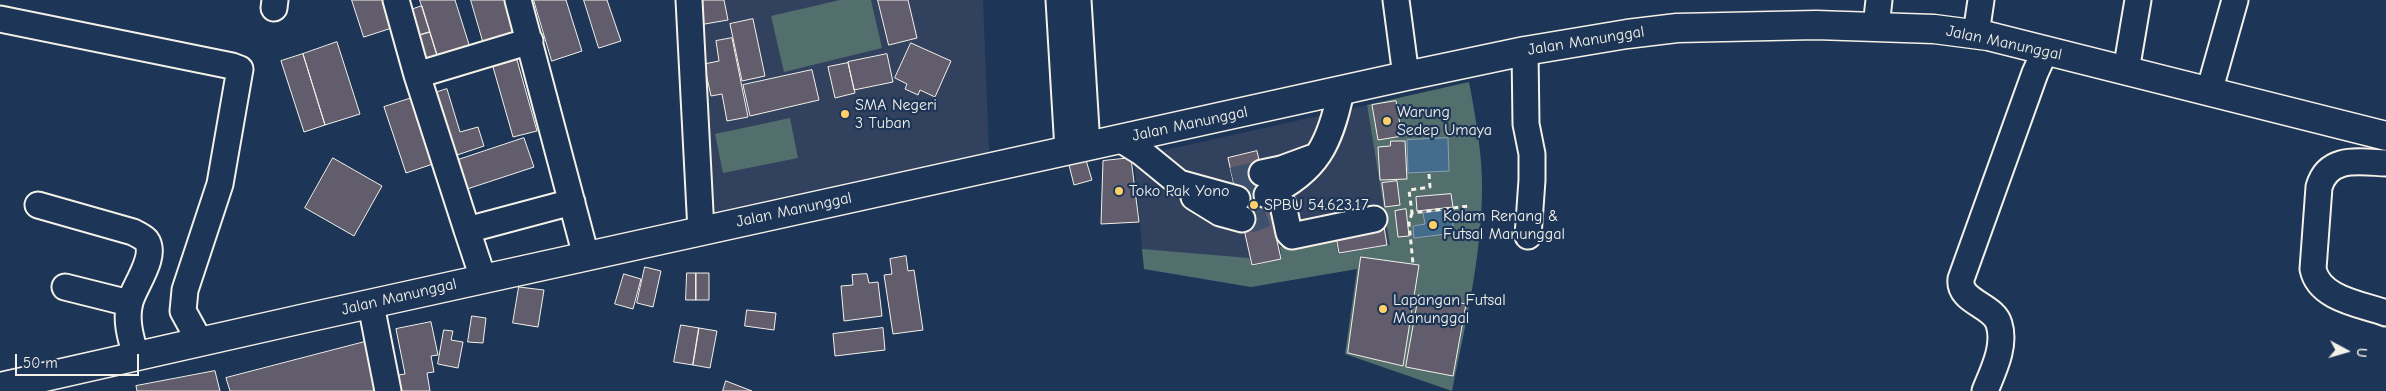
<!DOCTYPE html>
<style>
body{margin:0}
#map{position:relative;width:2386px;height:391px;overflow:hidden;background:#1d3557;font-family:"Comic Neue",sans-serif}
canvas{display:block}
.north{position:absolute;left:2321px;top:326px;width:50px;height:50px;-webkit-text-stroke:4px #1d3557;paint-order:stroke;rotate:96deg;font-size:14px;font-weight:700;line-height:20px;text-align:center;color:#f4f1e8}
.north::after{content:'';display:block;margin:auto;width:18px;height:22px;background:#f4f1e8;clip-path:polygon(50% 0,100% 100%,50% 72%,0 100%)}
.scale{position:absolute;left:15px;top:354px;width:124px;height:22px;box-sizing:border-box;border:2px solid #f4f1e8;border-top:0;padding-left:6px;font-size:15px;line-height:18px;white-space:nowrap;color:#f4f1e8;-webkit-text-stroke:4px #1d3557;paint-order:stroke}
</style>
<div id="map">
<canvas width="2386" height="391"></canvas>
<div class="north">U</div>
<div class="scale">50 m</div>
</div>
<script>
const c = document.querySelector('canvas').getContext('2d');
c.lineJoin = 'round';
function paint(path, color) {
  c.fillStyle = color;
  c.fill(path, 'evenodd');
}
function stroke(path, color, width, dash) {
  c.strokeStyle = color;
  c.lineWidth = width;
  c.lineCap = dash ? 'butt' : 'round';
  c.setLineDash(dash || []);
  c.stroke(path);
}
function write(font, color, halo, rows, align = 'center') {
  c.font = font + ' "Comic Neue",sans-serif';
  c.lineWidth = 4.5;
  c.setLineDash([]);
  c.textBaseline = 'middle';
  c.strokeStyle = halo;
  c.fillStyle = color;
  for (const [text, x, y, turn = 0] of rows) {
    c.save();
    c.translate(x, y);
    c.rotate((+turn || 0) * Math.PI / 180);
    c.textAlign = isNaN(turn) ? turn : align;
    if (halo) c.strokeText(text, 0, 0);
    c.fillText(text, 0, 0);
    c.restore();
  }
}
const built = new Path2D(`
 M695,0H983L989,152L709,213Z
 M1367,105L1391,247L1251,287L1144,269L1134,157Z`);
const green = new Path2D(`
 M840,0H871L882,48L784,72L771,16Z
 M1469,82C1475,114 1481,146 1482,180C1483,251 1466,322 1452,391L1345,354L1357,269L1251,287L1144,269L1142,249L1249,258L1252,266L1282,259L1280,247L1335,236L1338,254L1390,245L1367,105Z
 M790,118L798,158L723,173L715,134Z`);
const water = new Path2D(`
 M1448,138L1449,171L1408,173L1407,140Z
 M1451,210L1454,233L1414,238L1413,226L1425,224L1423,213Z`);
const building = new Path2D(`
 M352,0H393L401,25L364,37Z
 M420,0H455L472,54L440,64Z
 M471,0H512L523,37L485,48Z
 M534,0H566L582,51L552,61Z
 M584,0H607L621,41L599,48Z
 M697,0H724L728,20L699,25Z
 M878,0H908L917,38L889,45Z
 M422,6L430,32L410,38L402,13Z
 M753,19L765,76L742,81L730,24Z
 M430,32L438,58L418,64L410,38Z
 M732,38L748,117L727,121L722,94L711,96L704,64L719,61L716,41Z
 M337,42L360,114L325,125L303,54Z
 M911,43L951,61L935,97L920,90L918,95L905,89L907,84L895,78Z
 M303,54L325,125L304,132L281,61Z
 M887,54L893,82L854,90L848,62Z
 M517,60L537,131L513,137L493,67Z
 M848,63L855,93L835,98L828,67Z
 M812,70L819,100L750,116L743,85Z
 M447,89L460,132L478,127L484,146L448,158L428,95Z
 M418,96L439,162L406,173L384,107Z
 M1396,101L1402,136L1378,140L1372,105Z
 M524,138L534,167L461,191L452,162Z
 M1391,141H1405L1407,179L1380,180L1378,147L1390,146Z
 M1257,151L1281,259L1252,265L1228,158Z
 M333,158L382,186L354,236L305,208Z
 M1131,158L1139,222L1101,224L1103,161Z
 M1086,160L1092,180L1074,185L1069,165Z
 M1397,181L1400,205L1385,207L1382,183Z
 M1451,194L1453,207L1417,211L1416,197Z
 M1406,209L1409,236L1398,237L1395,211Z
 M1384,227L1387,245L1339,253L1336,236Z
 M906,256L908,271L914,270L923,330L893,334L884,275L892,274L890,259Z
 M1361,257L1419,265L1403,366L1348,353Z
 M645,267L661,271L653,307L637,303Z
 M687,273H696V300H686Z
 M696,273H709V300H696Z
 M624,274L641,279L633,309L615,304Z
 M867,274L869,283L878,282L882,316L844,321L841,286L853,285L852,275Z
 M519,287L544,290L538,327L513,323Z
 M1419,295L1466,304L1453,376L1406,367Z
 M747,310L776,313L774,330L745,326Z
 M472,316L486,318L483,343L468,342Z
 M431,322L438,355L431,356L434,372L427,373L430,391H401L398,375L405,374L396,329Z
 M681,325L699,328L693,365L674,362Z
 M699,328L717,331L710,368L693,365Z
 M883,328L885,350L835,356L833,334Z
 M444,330L453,331L451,340L463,342L458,368L438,364Z
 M376,339L382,391H230L226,378Z
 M215,371L220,391H137L136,386Z
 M726,381L752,391H723Z`);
const minorTunnel = new Path2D(`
 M1233,180L1262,173
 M1237,199L1267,195
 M1242,219H1254L1271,212`);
const path = new Path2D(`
 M1429,174L1430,187L1409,190L1412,213L1469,206
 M1412,213L1409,223L1413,264`);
const minor = new Path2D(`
 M396,0L417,75L467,230
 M518,0L586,256
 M689,0L701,231
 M1059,0L1068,150
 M1078,0L1087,146
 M1396,0L1406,76
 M274,8L275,0
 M0,19L232,66L240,69L220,184L185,290L183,311L200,342
 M1876,27L1879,0
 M1976,34L1981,0
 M1525,51L1526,124L1532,154V180L1528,236
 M2126,71L2138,0
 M417,75L530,41
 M2209,92L2235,0
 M1120,139L1141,152L1179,183L1237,199
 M2386,163C2360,162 2328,155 2319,187L2313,269C2319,299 2361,304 2386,313
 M1262,173L1281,169L1311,158
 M1267,195C1317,171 1330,144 1341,91
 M1194,197L1220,213L1242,219
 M38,205L133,232C137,234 143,237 146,240C158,256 134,286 130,302C125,320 131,339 136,356
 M1283,205L1289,233L1292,236L1374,219
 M483,278L467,230L572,202
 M65,287L129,303
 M369,304L373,315L388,391
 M1985,391C1993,371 2006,346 1999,324C1994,305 1958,302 1961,279L2035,73L2045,51`);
const highway = new Path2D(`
 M0,387L306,318L1406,76L1525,51L1627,34L1677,28L1816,25L1934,29L1988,36L2386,136`);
const markers = [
 [845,114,5,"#ffd166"],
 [1387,121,5,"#ffd166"],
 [1119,191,5,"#ffd166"],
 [1254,205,5,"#ffd166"],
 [1433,225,5,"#ffd166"],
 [1383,309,5,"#ffd166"]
];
const streetNames = [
 ["Jalan Manunggal",1586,41,-9],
 ["Jalan Manunggal",2004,43,12],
 ["Jalan Manunggal",1190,124,-12],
 ["Jalan Manunggal",794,210,-12],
 ["Jalan Manunggal",399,297,-13]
];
const poiNames = [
 ["SMA Negeri",855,105],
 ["3 Tuban",855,123],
 ["Warung",1397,112],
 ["Sedep Umaya",1397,130],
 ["Toko Pak Yono",1129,191],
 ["SPBU 54.623.17",1264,205],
 ["Kolam Renang &",1443,216],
 ["Futsal Manunggal",1443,234],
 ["Lapangan Futsal",1393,300],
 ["Manunggal",1393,318]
];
paint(built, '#31415e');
paint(green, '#536f6d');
paint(water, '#446c8c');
stroke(water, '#8aa1b1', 1);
paint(building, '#615d6d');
stroke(building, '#f4f1e8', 1);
stroke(minorTunnel, '#3d516d', 25, [25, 12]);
stroke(minor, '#f4f1e8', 29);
stroke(highway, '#f4f1e8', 31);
stroke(path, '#f4f1e8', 3, [5, 4]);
stroke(minor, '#1d3557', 25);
stroke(highway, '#1d3557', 28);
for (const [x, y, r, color] of markers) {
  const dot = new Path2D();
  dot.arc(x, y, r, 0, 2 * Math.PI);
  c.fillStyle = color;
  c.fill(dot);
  stroke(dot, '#1d3557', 2);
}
write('16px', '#f4f1e8', '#1d3557', streetNames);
write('16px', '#f4f1e8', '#1d3557', poiNames, 'left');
</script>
